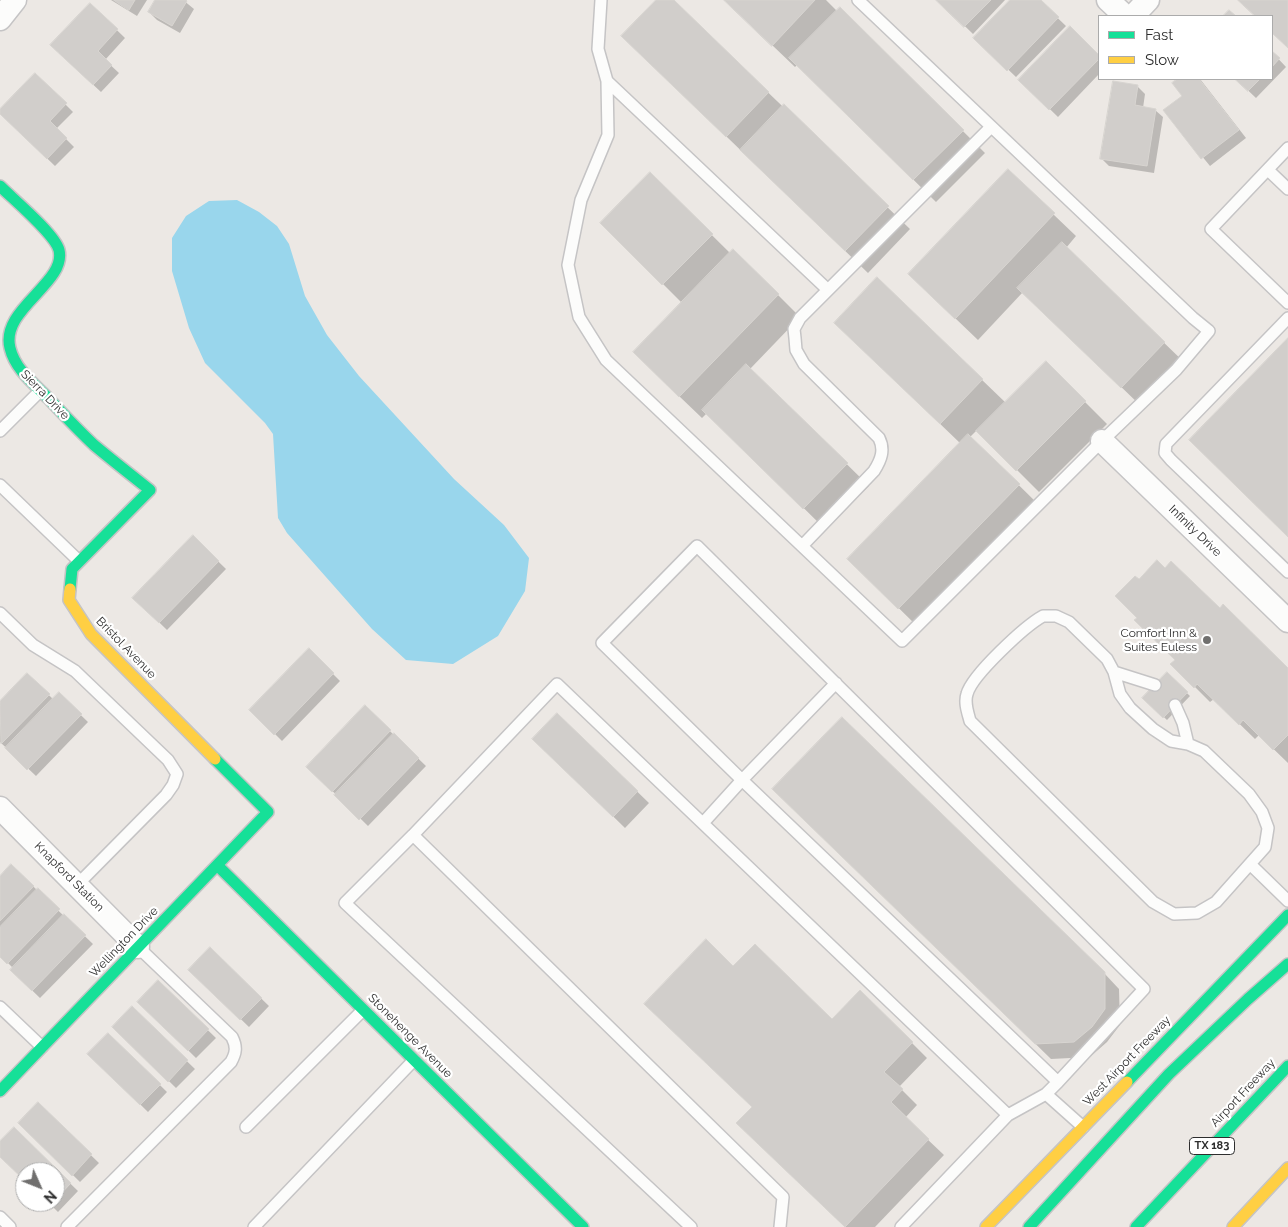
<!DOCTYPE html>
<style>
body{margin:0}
#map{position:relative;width:1288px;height:1227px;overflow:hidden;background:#ece8e4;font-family:Raleway,sans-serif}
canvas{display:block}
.legend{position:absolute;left:1098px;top:15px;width:175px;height:65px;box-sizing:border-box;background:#fff;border:1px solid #ababab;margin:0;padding:6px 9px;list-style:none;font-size:15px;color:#2e2e2e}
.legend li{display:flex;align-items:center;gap:10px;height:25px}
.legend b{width:25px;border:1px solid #ababab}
.north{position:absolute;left:15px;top:1162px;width:50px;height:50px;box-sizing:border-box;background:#fff;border:1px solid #ababab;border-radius:50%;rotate:134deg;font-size:14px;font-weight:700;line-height:20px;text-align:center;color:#2e2e2e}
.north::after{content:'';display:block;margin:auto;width:18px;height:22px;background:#706f6e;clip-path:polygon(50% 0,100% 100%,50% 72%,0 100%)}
</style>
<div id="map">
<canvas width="1288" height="1227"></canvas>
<ul class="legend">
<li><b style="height:6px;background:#16e098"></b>Fast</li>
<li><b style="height:6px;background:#ffcf43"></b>Slow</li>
</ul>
<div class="north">N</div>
</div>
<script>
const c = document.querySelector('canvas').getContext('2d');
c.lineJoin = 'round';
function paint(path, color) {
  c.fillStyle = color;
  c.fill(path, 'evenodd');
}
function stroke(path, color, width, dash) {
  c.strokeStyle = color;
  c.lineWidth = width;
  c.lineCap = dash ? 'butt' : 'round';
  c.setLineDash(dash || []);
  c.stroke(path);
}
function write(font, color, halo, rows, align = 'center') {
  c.font = font + ' Raleway,sans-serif';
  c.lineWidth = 4.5;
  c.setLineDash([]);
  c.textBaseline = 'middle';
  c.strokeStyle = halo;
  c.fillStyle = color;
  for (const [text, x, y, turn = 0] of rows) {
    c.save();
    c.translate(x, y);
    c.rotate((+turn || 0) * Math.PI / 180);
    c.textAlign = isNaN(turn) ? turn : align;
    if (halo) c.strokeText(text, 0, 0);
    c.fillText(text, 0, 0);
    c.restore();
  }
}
const water = new Path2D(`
 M237,200L259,212L277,226L289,244L305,296L327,335L359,376L454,479L504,525L529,558L525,591L498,636L453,664L406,660L372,629L287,533L278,518L273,434L265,423L205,363L189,328L172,271V238L186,216L209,201Z`);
const shadow = new Path2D(`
 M111,0H147L137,16Z
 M156,0H183L194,9L180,33L157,20L149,12Z
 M658,0H672L910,229L868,273L645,58Z
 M725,0H826L837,11L840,9L985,153L936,202L797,65L795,67Z
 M938,0H1005L973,34Z
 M1012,0H1039L1066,26L1016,77L975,38Z
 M90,4L125,38L105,60L119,73L101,92L59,53Z
 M1070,28L1099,57V74L1058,117L1020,80Z
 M1272,52L1286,67L1256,98L1236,79H1272Z
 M35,74L73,112L56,129L74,147L55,166L0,113V111Z
 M1179,79H1200L1246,138L1210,166L1165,111L1184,96L1174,83Z
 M1137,86L1145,94L1143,108L1155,110L1163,117L1154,173L1109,166L1102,159Z
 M1008,171L1076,236L1066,248L1187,365L1144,409L1023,292L978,340L932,296Z
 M650,174L730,253L778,295L800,317L750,369L869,486L826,530L707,413L702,418L656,374L682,303L602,223Z
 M877,279L1006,403L1046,363L1107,424L1039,492L977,430L970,437L1041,507L921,630L849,559L961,444L858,345Z
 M193,537L226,569L167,630L134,598Z
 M1165,569L1220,609L1288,669V763L1259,735L1255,739L1214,699L1210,702L1172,664L1176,660L1138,618L1139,581Z
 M309,650L340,681L282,741L251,710Z
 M1167,674L1190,696L1167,720L1144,698Z
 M28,675L54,700L59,694L88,722L36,776L0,742V703Z
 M365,707L426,766L368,826L308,767Z
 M558,715L649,803L625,828L534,739Z
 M790,805L1104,973L1119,989L1120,1025L1107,1042L1090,1057L1051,1059Z
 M12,866L93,944L40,998L11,970L13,968L0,955V878Z
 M210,949L269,1006L249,1027L190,970Z
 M733,968L833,1021L912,1043L927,1058L899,1087L917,1105L905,1118L944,1155L875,1227H845L753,1138V1108Z
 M158,982L216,1038L196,1058L139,1002Z
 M132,1008L195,1069L176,1088L114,1027Z
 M108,1034L167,1092L148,1112L89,1054Z
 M38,1104L99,1163L80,1182L20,1123Z
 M14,1129L78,1191L58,1212L48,1202H55V1172H25V1180L0,1155V1143Z`);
const building = new Path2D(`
 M114,0H135L129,10Z
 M155,0H186L187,1L172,26L148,12Z
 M656,0H674L769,92L726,137L621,36Z
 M724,0H815L772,46Z
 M936,0H991L964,27Z
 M1010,0H1041L1059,17L1007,71L973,38Z
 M1238,0H1288V48L1272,33V16H1255Z
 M90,3L118,29L98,51L112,65L93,85L50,45Z
 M840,7L964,130L913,180L789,58Z
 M1229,10L1236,16H1223Z
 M1070,26L1099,55V59L1049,110L1018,80Z
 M1272,51L1280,58L1272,67Z
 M35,73L67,103L50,121L67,138L47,159L0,114V109Z
 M1177,79H1199L1239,130L1201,159L1163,110L1182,96L1172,83Z
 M1235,79H1260L1248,91Z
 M1113,81L1138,85L1135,105L1156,109L1147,166L1100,159Z
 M784,104L889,206L845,251L740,150Z
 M1008,169L1055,213L955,319L908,274Z
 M650,172L713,234L662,285L600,223Z
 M1062,242L1165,342L1121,388L1017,288Z
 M733,249L779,294L679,397L633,352Z
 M877,277L983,379L940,424L834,323Z
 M1288,338V537L1189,440Z
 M1046,361L1086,401L1016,471L976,431Z
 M746,364L848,463L803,509L702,410Z
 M968,434L1020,484L898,609L847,559Z
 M193,535L219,561L159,623L132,598Z
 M1157,560L1165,568L1171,561L1220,608L1223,604L1288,668V735L1273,750L1243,720L1239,725L1197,684L1194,688L1170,664L1175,660L1134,620L1137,618L1115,596L1135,576L1139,579Z
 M309,648L334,673L274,735L249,710Z
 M1167,672L1188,692L1163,718L1142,698Z
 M27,673L50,694L1,744L0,701Z
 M59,692L82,714L27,770L5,748Z
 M365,705L391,730L332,792L306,767Z
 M557,713L638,791L613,817L532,739Z
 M842,717L1105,972V1009L1092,1027L1074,1042L1035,1044L772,789Z
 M394,733L419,758L359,820L334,795Z
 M11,864L34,886L0,921V876Z
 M38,888L60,909L7,964L0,957V927Z
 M64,914L86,935L32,991L10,970Z
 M706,939L733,966L755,944L832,1019L860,990L913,1042L884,1072L903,1089L891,1102L929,1139L845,1227L736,1123L752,1107L644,1004Z
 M210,947L262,998L240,1020L188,970Z
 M158,980L209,1029L188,1051L137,1002Z
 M132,1006L188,1060L168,1082L112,1027Z
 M108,1033L161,1084L140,1105L87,1054Z
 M38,1102L92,1154L72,1176L18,1123Z
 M14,1127L71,1183L55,1200V1172H25V1181L0,1157V1141Z`);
const lane = new Path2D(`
 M601,0L598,49L607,81L608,135L581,200L568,265L579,317L606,360L902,641L1102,441L1176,370L1209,331L1193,318L858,0
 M607,81L827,289
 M1288,148L1211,229L1288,303
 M1268,170L1288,189
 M1288,318L1166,444L1165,453L1171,460L1288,572
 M0,431L40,391
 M0,485L79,561
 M802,546L874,471C881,460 885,450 879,438L804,364L796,350L795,338L794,329L800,318L991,127
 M0,613L33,645L75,671L168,760L177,774L173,785L166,795L77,885
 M1043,616H1056L1069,622L1107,659L1114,672L1120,694L1130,708L1153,729L1171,741L1188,744L1204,751L1249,794L1262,812L1268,828L1265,847L1216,902L1197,913L1174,914L1153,902L970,721C968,713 964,703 967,694C972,675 1025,626 1043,616Z
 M1114,672L1155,685
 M1175,705L1183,723L1188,744
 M703,823L742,780L836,683
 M413,835L557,684L1008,1115
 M1251,865L1288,901
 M0,1007L42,1047
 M1046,1094L1058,1082L1144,989L697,546L602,643L742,780L1058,1082
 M246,1127L363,1010
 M0,1217L10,1227
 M67,1227L231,1062C236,1053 237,1047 232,1037L138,947
 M254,1227L414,1060
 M691,1227L345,903L413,835L783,1197L780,1227
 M901,1227L1008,1115L1046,1094L1083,1127`);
const street = new Path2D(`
 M1108,0L1125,16
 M1133,16L1148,0
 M0,19L15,0
 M1102,441L1288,621
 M0,808L138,947`);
const fast = new Path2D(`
 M0,186C13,199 55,234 59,250C67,283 0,309 10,348C15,369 33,383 48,398C63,414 78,430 94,445C112,460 131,475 150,490L72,569L70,589
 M217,865L583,1227
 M1127,1082L1288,915
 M0,1091L268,812L215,759
 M1029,1227L1169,1074L1248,999L1288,964
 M1136,1227L1288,1066`);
const slow = new Path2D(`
 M70,589L69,600L91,634L215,759
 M986,1227L1127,1082
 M1233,1227L1288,1168`);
const markers = [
 [1207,640,5,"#706f6e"]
];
const shields = [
 [1212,1146,45]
];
const shieldNames = [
 ["TX 183",1212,1146]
];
const streetNames = [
 ["Sierra Drive",45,395,46],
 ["Infinity Drive",1195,531,44],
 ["Bristol Avenue",126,648,46],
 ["Knapford Station",69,877,45],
 ["Wellington Drive",124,942,-46],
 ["Stonehenge Avenue",410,1036,45],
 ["West Airport Freeway",1127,1061,-46],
 ["Airport Freeway",1243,1093,-47]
];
const poiNames = [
 ["Comfort Inn &",1197,633],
 ["Suites Euless",1197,647]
];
paint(water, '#99d6ec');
paint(shadow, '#0003');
paint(building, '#d1cecb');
stroke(building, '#d7d4d0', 1);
stroke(lane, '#c5c4c5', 14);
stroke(street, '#c5c4c5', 25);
stroke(fast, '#c5c4c5', 14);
stroke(slow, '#c5c4c5', 14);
stroke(lane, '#fcfcfb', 11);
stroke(street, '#fcfcfb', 22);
stroke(fast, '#16e098', 11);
stroke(slow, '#ffcf43', 11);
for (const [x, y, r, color] of markers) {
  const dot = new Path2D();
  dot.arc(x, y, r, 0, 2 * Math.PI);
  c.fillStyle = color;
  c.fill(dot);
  stroke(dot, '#fff', 2);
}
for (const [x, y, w] of shields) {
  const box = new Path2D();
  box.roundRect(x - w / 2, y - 8.5, w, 17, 4);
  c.fillStyle = '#fff';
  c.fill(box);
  stroke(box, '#2e2e2e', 1);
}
write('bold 11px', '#2e2e2e', null, shieldNames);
write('12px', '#2e2e2e', '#fff', streetNames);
write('12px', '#2e2e2e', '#fff', poiNames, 'right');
</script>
